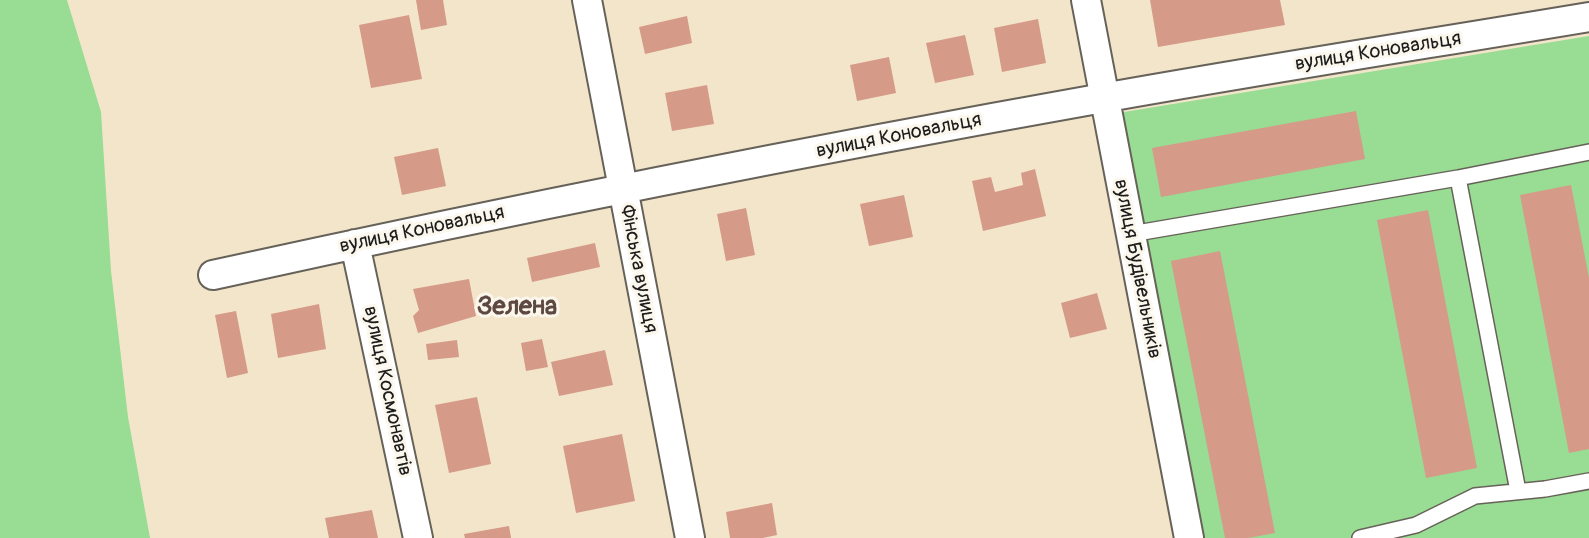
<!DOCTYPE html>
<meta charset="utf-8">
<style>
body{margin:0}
canvas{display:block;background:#f2e5ca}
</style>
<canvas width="1589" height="538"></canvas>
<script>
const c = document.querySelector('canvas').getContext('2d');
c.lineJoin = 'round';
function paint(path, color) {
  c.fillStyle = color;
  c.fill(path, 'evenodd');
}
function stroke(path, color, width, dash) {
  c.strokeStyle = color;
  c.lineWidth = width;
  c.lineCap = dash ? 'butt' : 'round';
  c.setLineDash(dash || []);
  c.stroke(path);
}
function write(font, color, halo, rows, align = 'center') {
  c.font = font + ' Pangolin,sans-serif';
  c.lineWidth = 6;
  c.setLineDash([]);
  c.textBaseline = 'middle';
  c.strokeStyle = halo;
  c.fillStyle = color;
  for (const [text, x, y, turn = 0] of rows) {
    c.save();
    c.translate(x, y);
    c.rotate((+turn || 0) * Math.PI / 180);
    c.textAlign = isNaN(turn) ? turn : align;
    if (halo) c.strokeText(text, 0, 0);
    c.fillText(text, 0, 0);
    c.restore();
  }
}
const green = new Path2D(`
 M0,0H67L101,112L111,271L128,417L150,538H0Z
 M1589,36V538H1201L1118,113Z`);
const building = new Path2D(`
 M416,0H443L447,25L421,30Z
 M1150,0H1280L1285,25L1158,47Z
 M409,15L422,79L371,88L359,25Z
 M687,16L692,43L645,54L639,27Z
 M1038,19L1046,63L1002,72L994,28Z
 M965,35L974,75L935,83L926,43Z
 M889,57L896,93L857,101L850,65Z
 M707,85L714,124L672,131L665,93Z
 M1356,111L1365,159L1161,197L1152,148Z
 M438,148L446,186L402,195L394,157Z
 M1035,169L1046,216L983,231L972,181L991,177L995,192L1023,185L1021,173Z
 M1571,185L1589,278V449L1569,453L1520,195Z
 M904,195L913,237L869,246L860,204Z
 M746,208L755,255L726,261L717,214Z
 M1428,210L1477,468L1426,478L1377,220Z
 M595,243L600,267L532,282L527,258Z
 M1220,251L1275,533L1248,538H1225L1171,261Z
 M469,279L476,316L418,333L413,316L419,310L413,289Z
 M1097,293L1107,329L1070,338L1061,303Z
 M319,304L326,349L278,358L271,314Z
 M236,311L248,373L227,378L215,315Z
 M542,339L548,367L526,371L521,343Z
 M457,340L459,357L428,360L426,344Z
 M605,350L613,385L559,396L551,362Z
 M477,397L491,464L449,473L435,405Z
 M622,434L635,501L576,513L563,446Z
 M772,503L777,535L763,538H730L726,512Z
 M372,510L378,538H329L325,518Z
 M509,526L511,538H465L464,534Z`);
const lane = new Path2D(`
 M1458,178L1518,491
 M1131,234L1458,178L1589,152
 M1360,538L1416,525L1475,496L1545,489L1589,481`);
const street = new Path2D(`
 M587,0L690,538
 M1086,0L1189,538
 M355,244L418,538
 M213,275C509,210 805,151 1103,98C1265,69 1427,44 1589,17`);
const streetNames = [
 ["вулиця Коновальця",1378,52,-9],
 ["вулиця Коновальця",899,136,-11],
 ["вулиця Коновальця",422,230,-12],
 ["Фінська вулиця",638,269,79],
 ["вулиця Будівельників",1137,269,79],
 ["вулиця Космонавтів",387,391,78]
];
const districtNames = [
 ["Зелена",517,307]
];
paint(green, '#99dc93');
paint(building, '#d59a88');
stroke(lane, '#676259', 18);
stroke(street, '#676259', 32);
stroke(lane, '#fff', 15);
stroke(street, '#fff', 28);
write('20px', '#1c1c1c', '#fbf7ec', streetNames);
write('bold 26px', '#5d4842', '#fbf7ec', districtNames);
</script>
